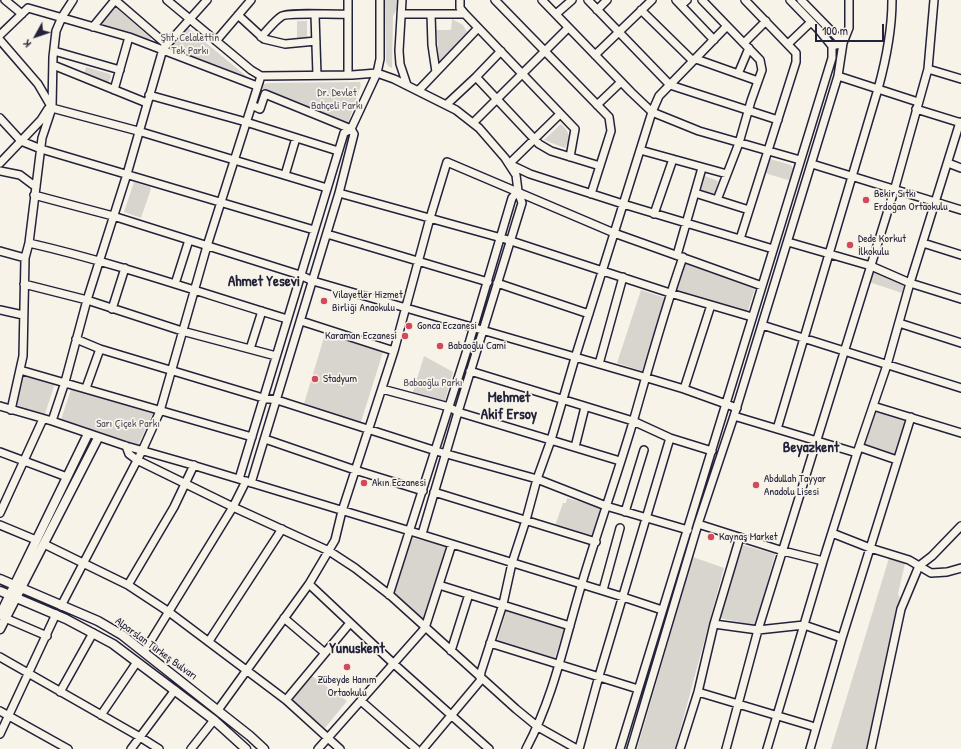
<!DOCTYPE html>
<meta charset="utf-8">
<style>
body{margin:0}
#map{position:relative;width:961px;height:749px;overflow:hidden;background:#f7f3e8;font-family:"Patrick Hand",sans-serif}
canvas{display:block}
.north{position:absolute;left:16px;top:16px;width:40px;height:40px;-webkit-text-stroke:3px #f7f3e8;paint-order:stroke;rotate:230deg;font-size:11px;font-weight:700;line-height:16px;text-align:center;color:#22223b}
.north::after{content:'';display:block;margin:auto;width:14px;height:18px;background:#22223b;clip-path:polygon(50% 0,100% 100%,50% 72%,0 100%)}
.scale{position:absolute;left:815px;top:24px;width:69px;height:18px;box-sizing:border-box;border:2px solid #22223b;border-top:0;padding-left:5px;font-size:12px;line-height:14px;white-space:nowrap;color:#22223b;-webkit-text-stroke:3px #f7f3e8;paint-order:stroke}
</style>
<div id="map">
<canvas width="961" height="749"></canvas>
<div class="north">K</div>
<div class="scale">100 m</div>
</div>
<script>
const c = document.querySelector('canvas').getContext('2d');
c.lineJoin = 'round';
function paint(path, color) {
  c.fillStyle = color;
  c.fill(path, 'evenodd');
}
function stroke(path, color, width, dash) {
  c.strokeStyle = color;
  c.lineWidth = width;
  c.lineCap = dash ? 'butt' : 'round';
  c.setLineDash(dash || []);
  c.stroke(path);
}
function write(font, color, halo, rows, align = 'center') {
  c.font = font + ' "Patrick Hand",sans-serif';
  c.lineWidth = 3.5;
  c.setLineDash([]);
  c.textBaseline = 'middle';
  c.strokeStyle = halo;
  c.fillStyle = color;
  for (const [text, x, y, turn = 0] of rows) {
    c.save();
    c.translate(x, y);
    c.rotate((+turn || 0) * Math.PI / 180);
    c.textAlign = isNaN(turn) ? turn : align;
    if (halo) c.strokeText(text, 0, 0);
    c.fillText(text, 0, 0);
    c.restore();
  }
}
const green = new Path2D(`
 M385,0H398V7L393,16L392,68L388,66L386,62Z
 M113,5L151,38L149,40L98,24Z
 M452,19L463,25L467,32L442,61L439,60L437,34L434,33V30H451Z
 M297,21H307V38H297Z
 M188,28L245,75L247,79L169,48Z
 M86,67L110,74L111,77L108,83L84,74Z
 M360,82L361,85L348,123L260,88L262,84L272,83Z
 M561,124C570,133 571,136 565,148L544,140Z
 M770,159L791,165L793,169L790,179L788,180L768,174L765,172L768,161Z
 M705,176L718,181L716,192L713,194L701,190L703,179Z
 M134,182L150,187L151,189L141,218L124,212Z
 M684,263L755,289L747,313L676,291Z
 M872,271L904,284L902,293L869,282Z
 M641,290L666,298L642,371L617,363Z
 M325,334L383,352L360,425L303,407Z
 M424,356L453,372L444,404L412,395Z
 M24,374L55,383L45,414L16,406Z
 M71,389L153,413L138,445L61,420Z
 M873,411L905,421L895,456L862,446Z
 M567,498L602,508L593,538L555,526L563,503H566Z
 M412,538L447,546L423,621L393,594Z
 M743,545L775,554L756,626L720,618Z
 M693,557L724,568L675,749H637Z
 M889,558L905,563L898,594L900,598L887,652L867,749H831Z
 M507,609L565,627L554,660L497,641Z
 M312,676L347,701L325,728L292,700Z`);
const minor = new Path2D(`
 M5,0L22,14
 M115,0L166,44
 M167,0L251,70L261,76L352,75L377,73L394,79L456,110L479,128L505,158L516,175L518,191L522,203L458,412L422,534
 M348,0V75
 M402,0L399,51L400,64L407,85
 M460,0V8L465,14L575,129L570,157
 M495,0L609,117L611,131L591,194
 M542,0L631,92L652,112L699,131L800,160
 M588,0L670,85L778,120
 M676,0L714,40
 M702,0L760,60L762,70L751,101L739,143L717,200
 M681,5L687,0
 M597,10L607,0
 M641,10L693,61
 M401,14H465
 M431,14L432,45L436,72
 M556,14L572,0
 M238,15L264,39L285,44L316,41
 M315,15L317,75
 M93,27L115,0
 M0,35L28,8L129,37L257,86
 M261,37C268,30 274,21 282,16C289,12 336,15 348,14
 M0,40L38,84L52,108L138,131L327,188
 M216,41L251,0
 M744,43L766,21
 M788,44L811,22
 M832,46L843,43L849,28V0
 M54,51L120,70
 M595,55L652,0
 M696,59L758,81
 M53,65L147,103
 M928,69L961,79
 M738,74L749,48
 M838,76L918,102
 M476,77L539,144L551,151L600,166
 M114,90L129,37
 M418,91L478,28
 M149,95L246,122L338,151
 M446,105L476,77L501,51
 M597,105L621,82
 M916,109L961,123
 M560,114L509,164L530,174L623,204L773,249
 M0,118L21,141L41,149L314,230
 M473,123L568,28
 M640,150L727,174
 M0,163L41,120L48,109
 M948,163L961,168
 M812,164L961,210
 M0,171L20,175L36,187
 M285,175L296,138
 M339,193L505,239L670,293L752,317
 M695,193L749,210
 M34,195L113,216L300,275L313,281L644,377L684,389L737,408
 M654,214L673,159
 M327,234L488,282
 M740,239L796,62V53L745,0
 M788,242L871,266L910,283L961,299
 M29,243C116,263 201,293 287,319
 M923,243L961,255
 M0,251L25,258
 M677,255L702,168
 M497,283L589,314
 M24,284L87,300L182,331L276,356
 M175,284L189,240
 M112,309L125,268
 M0,310L23,315
 M301,321L394,351
 M899,323L961,343
 M762,325L961,388
 M76,339L100,349L263,398L277,400L436,451L537,479L606,506L688,530
 M250,349L262,311
 M599,364L623,277
 M20,370L252,437
 M470,371L633,421L670,438L712,451
 M86,388L100,349
 M382,389L449,407L458,412L620,461
 M684,389L711,305
 M0,406L52,421L126,446L189,464L410,531L623,597L662,610
 M873,406L961,433
 M11,410L23,356L25,258L29,243L42,138L52,108L53,57L56,31L62,17L73,0
 M734,416L857,453
 M52,421L65,382L87,300L127,174L163,49L207,0
 M777,429L878,89C886,60 892,31 892,0
 M265,439L355,470L423,491
 M126,446L129,454L137,460L233,507L329,551L355,568L391,596L516,709L538,727L577,749
 M575,447L585,407
 M859,447L897,460
 M0,452L67,477
 M239,479L344,133L351,129L377,73L380,59V0
 M251,483L339,193L354,134L351,129L265,94L260,109L252,105
 M434,492L596,542
 M625,512L644,450
 M0,513L43,419
 M698,524L783,551L823,561
 M0,525L36,540
 M832,533L870,548L909,560L931,573L947,572L961,568
 M44,544L128,585L169,612L286,700L340,749
 M309,584L394,664L489,749
 M128,585L174,507L194,465
 M439,585L570,626
 M603,590L620,528
 M389,595L467,350L512,198L518,191
 M61,606L142,451L160,411L207,246L261,76
 M5,618L47,636
 M284,618L325,653
 M714,624L758,630L804,625L842,638
 M209,641L282,529
 M490,643L638,689
 M451,651L469,594
 M144,652L233,507L246,481
 M0,657L140,737L159,749
 M60,692L93,633
 M698,692L815,727
 M286,700L350,623
 M361,701L416,749
 M218,710L309,584L335,540L342,511L394,351L430,218L447,162L614,233L762,286
 M0,711L68,749
 M101,715L137,662
 M0,734L56,614
 M131,749L175,690
 M191,749L214,720
 M318,749L425,628L452,544
 M423,749L480,681L481,672L503,604L512,563L526,520L537,479L551,440L575,358L652,112L659,96L727,26
 M526,749C554,697 565,639 582,583C598,529 617,476 633,422C649,366 664,311 683,257
 M579,749L599,676L670,438
 M620,749L832,58V46L819,30L790,0
 M631,749L698,524L734,416L838,76L843,43L801,0
 M680,749L698,692L714,624L740,537
 M726,749L758,630L894,191L928,69L934,0
 M767,749L823,561L857,453L887,365L910,283L960,122
 M810,749L842,638L911,417
 M871,749L901,609L919,566L932,556L961,526`);
const major = new Path2D(`
 M0,579L98,621L122,635L250,736L264,749
 M0,591L66,619L113,644L214,720L246,749
 M0,615L88,434
 M0,629L98,438`);
const markers = [
 [866,200,4,"#d1495b"],
 [850,245,4,"#d1495b"],
 [324,301,4,"#d1495b"],
 [409,326,4,"#d1495b"],
 [405,336,4,"#d1495b"],
 [440,346,4,"#d1495b"],
 [315,379,4,"#d1495b"],
 [364,483,4,"#d1495b"],
 [756,485,4,"#d1495b"],
 [711,537,4,"#d1495b"],
 [347,667,4,"#d1495b"]
];
const parkNames = [
 ["Şht. Celalettin",190,38],
 ["Tek Parkı",190,51],
 ["Dr. Devlet",337,93],
 ["Bahçeli Parkı",337,106],
 ["Babaoğlu Parkı",433,383],
 ["Sarı Çiçek Parkı",128,424]
];
const poiNames = [
 ["Bekir Sıtkı",874,194],
 ["Erdoğan Ortaokulu",874,207],
 ["Dede Korkut",858,239],
 ["İlkokulu",858,252],
 ["Vilayetler Hizmet",332,295],
 ["Birliği Anaokulu",332,308],
 ["Gonca Eczanesi",417,326],
 ["Karaman Eczanesi",397,336,"right"],
 ["Babaoğlu Cami",448,346],
 ["Stadyum",323,379],
 ["Abdullah Tayyar",764,479],
 ["Anadolu Lisesi",764,492],
 ["Akın Eczanesi",372,483],
 ["Kaynaş Market",719,537],
 ["Zübeyde Hanım",347,680,"center"],
 ["Ortaokulu",347,693,"center"]
];
const streetNames = [
 ["Alparslan Türkeş Bulvarı",156,649,36]
];
const districtNames = [
 ["Ahmet Yesevi",264,282],
 ["Mehmet",509,398],
 ["Akif Ersoy",509,415],
 ["Beyazkent",811,448],
 ["Yunuskent",357,649]
];
paint(green, '#d8d5cf');
stroke(minor, '#22223b', 10);
stroke(major, '#22223b', 11);
stroke(minor, '#f7f3e8', 7);
stroke(major, '#f7f3e8', 8);
for (const [x, y, r, color] of markers) {
  const dot = new Path2D();
  dot.arc(x, y, r, 0, 2 * Math.PI);
  c.fillStyle = color;
  c.fill(dot);
  stroke(dot, '#f7f3e8', 1.5);
}
write('11px', '#504f60', '#f7f3e8', parkNames);
write('11px', '#22223b', '#f7f3e8', poiNames, 'left');
write('11px', '#22223b', '#f7f3e8', streetNames);
write('bold 15px', '#22223b', '#f7f3e8', districtNames);
</script>
